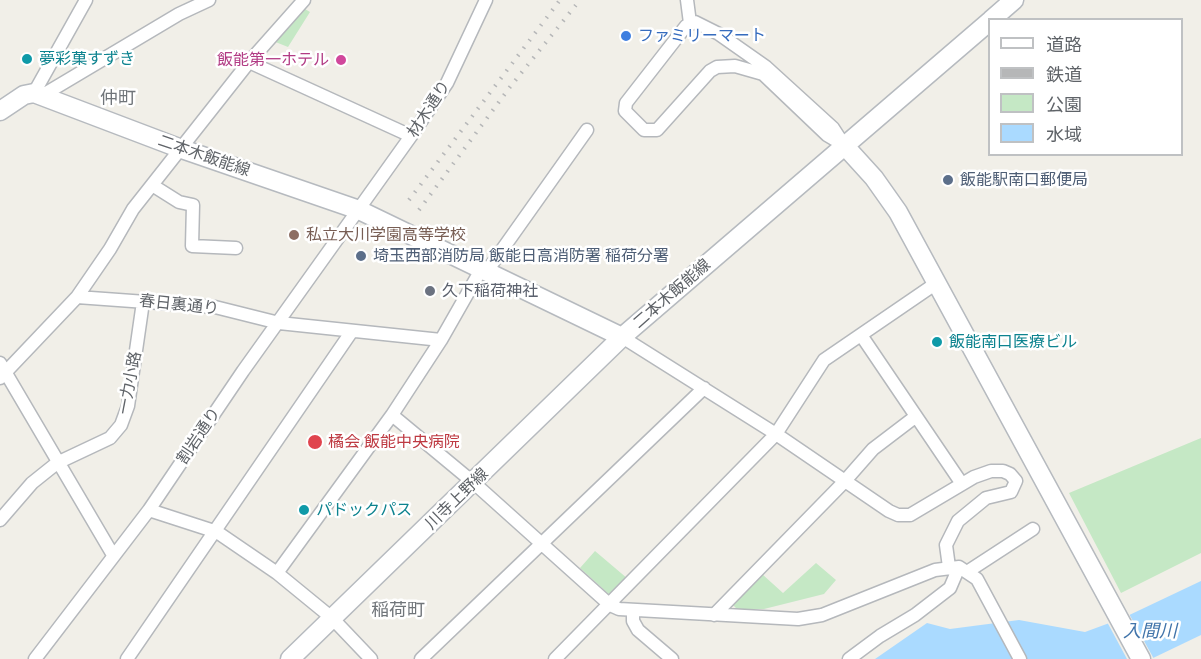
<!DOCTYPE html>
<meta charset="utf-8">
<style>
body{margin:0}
#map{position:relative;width:1201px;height:659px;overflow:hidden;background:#f1efe8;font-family:Figtree,"Noto Sans JP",sans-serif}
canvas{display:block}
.legend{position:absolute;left:988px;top:18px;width:195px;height:138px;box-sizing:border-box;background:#fff;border:2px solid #bfc1c3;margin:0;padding:8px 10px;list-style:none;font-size:18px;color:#5f6368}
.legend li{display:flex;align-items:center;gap:12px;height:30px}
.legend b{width:30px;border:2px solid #bfc1c3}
</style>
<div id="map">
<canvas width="1201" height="659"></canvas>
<ul class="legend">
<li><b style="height:8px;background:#fff"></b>道路</li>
<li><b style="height:8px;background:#b6b7b8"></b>鉄道</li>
<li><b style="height:16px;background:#c5e8c5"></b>公園</li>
<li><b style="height:16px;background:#aadaff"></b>水域</li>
</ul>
</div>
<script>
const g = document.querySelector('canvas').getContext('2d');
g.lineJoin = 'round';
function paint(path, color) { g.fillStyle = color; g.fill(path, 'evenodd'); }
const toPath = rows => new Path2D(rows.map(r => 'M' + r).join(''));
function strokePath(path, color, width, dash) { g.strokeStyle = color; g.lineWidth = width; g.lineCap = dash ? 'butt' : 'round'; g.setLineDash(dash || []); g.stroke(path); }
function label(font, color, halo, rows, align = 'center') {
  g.font = font + ' Figtree,"Noto Sans JP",sans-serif'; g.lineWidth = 5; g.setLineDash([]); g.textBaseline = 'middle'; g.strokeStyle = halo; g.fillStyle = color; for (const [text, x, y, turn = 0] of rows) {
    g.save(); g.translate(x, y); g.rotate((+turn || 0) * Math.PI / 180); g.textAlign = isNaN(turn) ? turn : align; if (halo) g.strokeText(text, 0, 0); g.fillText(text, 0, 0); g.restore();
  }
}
const green = toPath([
 [300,6,310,12,288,47,268,39],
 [1201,438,1201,553,1121,593,1069,493],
 [595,551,628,579,612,597,580,568],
 [816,563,836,580,824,594,764,609,737,609,730,602,762,574,783,593]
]);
const water = toPath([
 [1201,581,1201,635,1151,659,875,659,927,623,950,629,1019,620,1085,632,1123,618]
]);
const pier = toPath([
 [1128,612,1154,659,1127,659,1106,620]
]);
const street = toPath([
 [687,0,690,23],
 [695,22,719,34,766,67,833,128,844,145,827,135,763,74,735,66,717,67,710,71,657,130,644,130,625,111,626,103,686,26,695,22],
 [249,62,411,136],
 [34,93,86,0],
 [43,95,179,14,209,0],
 [152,185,179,202,193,205,192,246,236,248],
 [487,271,587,130],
 [77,297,215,307,279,323,441,340],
 [861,335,962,484],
 [622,337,776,434,889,511,898,515,910,515,974,477,991,471,1003,471,1010,474,1016,481,1011,492,986,498,958,521,946,545,949,567],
 [0,363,113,555],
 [0,378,77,297,110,249,133,209,249,62,304,0],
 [392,415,474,483,610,605,619,609,798,619,822,615,935,570,959,567,977,579,1020,659],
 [149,510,217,532,277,573,332,618,371,659],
 [0,520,32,483,57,463,110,438,121,425,128,406,143,302],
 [967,572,1033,529],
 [277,573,392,415,441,340,482,268],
 [633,612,633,621,638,630,672,659],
 [714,615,844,482,873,449,915,417],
 [35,659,149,510,243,371,411,136,447,83,486,0],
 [127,659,352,331],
 [421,659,704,388],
 [555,659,776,434,824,360,938,282],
 [849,659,880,636,915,615,950,588,959,567]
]);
const secondary = toPath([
 [991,20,1014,0],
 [0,111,24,95,34,93,179,148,359,210,622,337,990,21],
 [844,145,874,178,898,212,1141,659],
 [290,659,622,337]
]);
const rail = toPath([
 [409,200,560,0],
 [419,210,510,87,580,0]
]);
const markers = [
 [626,36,6,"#3f7fe0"],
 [27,59,6,"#0f9aa8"],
 [341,60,6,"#d1479c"],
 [948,180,6,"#5c6f8a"],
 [294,235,6,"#8d6e63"],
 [361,256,6,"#5c6f8a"],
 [430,291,6,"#6b7280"],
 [937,342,6,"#0f9aa8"],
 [315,442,8,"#e0444e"],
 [304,510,6,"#0f9aa8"]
];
const shopNames = [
 ["ファミリーマート",638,36]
];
const cultureNames = [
 ["夢彩菓すずき",39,59],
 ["飯能南口医療ビル",949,342],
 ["パドックパス",316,510]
];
const hotelNames = [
 ["飯能第一ホテル",329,60]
];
const streetNames = [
 ["材木通り",429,109,-57],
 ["二本木飯能線",204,156,19],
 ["二本木飯能線",672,294,-41],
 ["春日裏通り",179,305,6],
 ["一力小路",130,383,-79],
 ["割岩通り",199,436,-56],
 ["川寺上野線",457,499,-44]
];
const serviceNames = [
 ["飯能駅南口郵便局",960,180],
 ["埼玉西部消防局 飯能日高消防署 稲荷分署",373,256]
];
const educationNames = [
 ["私立大川学園高等学校",306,235]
];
const worshipNames = [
 ["久下稲荷神社",442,291]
];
const healthNames = [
 ["橘会 飯能中央病院",328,442]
];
const neighbourhoodNames = [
 ["仲町",118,99],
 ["稲荷町",398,611]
];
const waterNames = [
 ["入間川",1150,632]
];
paint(green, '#c5e8c5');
paint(water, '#aadaff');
paint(pier, '#f1efe8');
strokePath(street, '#b5b8bc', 15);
strokePath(secondary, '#b6babf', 21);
strokePath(street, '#fff', 12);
strokePath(secondary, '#fff', 18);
strokePath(rail, '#b6b7b8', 4, [1.5, 8]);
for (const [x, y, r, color] of markers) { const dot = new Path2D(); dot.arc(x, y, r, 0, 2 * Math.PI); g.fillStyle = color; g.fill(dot); strokePath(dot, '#fff', 2); }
label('16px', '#366cbe', '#fff', shopNames, 'left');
label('16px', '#0d838f', '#fff', cultureNames, 'left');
label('16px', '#b23c85', '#fff', hotelNames, 'right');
label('16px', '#5f6368', '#fff', streetNames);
label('16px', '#4e5e75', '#fff', serviceNames, 'left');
label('16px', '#785e54', '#fff', educationNames, 'left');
label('16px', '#5b616d', '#fff', worshipNames, 'left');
label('16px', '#be3a42', '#fff', healthNames, 'left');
label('18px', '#70757a', '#fff', neighbourhoodNames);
label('italic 18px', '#4174aa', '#fff', waterNames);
</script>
